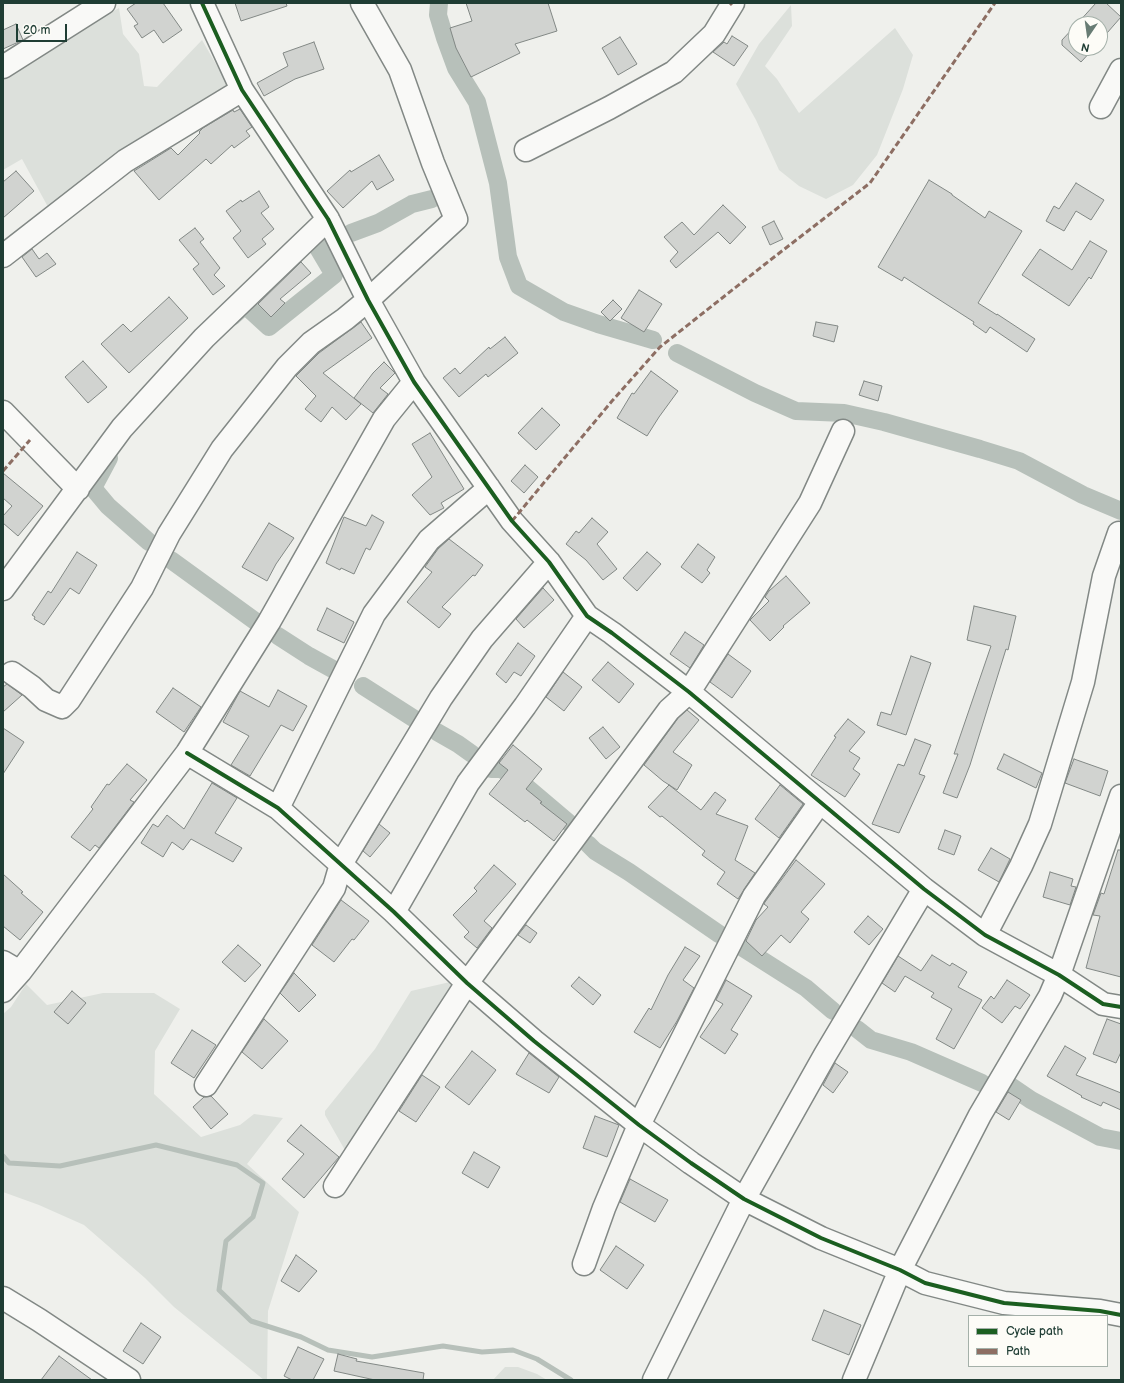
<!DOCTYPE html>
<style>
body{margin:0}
#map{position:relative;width:1124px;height:1383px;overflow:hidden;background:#eff0ec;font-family:"Balsamiq Sans",sans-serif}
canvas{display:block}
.frame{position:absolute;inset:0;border:4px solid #1f3d34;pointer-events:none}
.legend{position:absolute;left:968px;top:1315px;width:140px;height:52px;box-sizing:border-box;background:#fdfcf7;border:1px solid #a4b0a9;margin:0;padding:5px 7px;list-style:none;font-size:12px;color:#1f3d34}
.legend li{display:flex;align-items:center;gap:8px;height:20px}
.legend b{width:20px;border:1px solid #a4b0a9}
.north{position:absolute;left:1068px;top:16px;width:40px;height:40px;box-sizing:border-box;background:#fdfcf7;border:1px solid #a4b0a9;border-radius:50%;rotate:193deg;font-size:11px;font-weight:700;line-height:16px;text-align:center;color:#1f3d34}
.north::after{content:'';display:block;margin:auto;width:14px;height:18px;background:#687c74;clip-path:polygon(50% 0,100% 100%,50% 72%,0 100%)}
.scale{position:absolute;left:16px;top:24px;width:51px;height:18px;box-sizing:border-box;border:2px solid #1f3d34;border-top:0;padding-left:5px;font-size:12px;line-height:14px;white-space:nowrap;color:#1f3d34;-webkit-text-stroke:3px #fdfcf7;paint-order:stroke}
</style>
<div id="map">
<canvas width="1124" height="1383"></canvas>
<div class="frame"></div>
<ul class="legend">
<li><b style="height:5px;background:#1b5e20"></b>Cycle path</li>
<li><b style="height:5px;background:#8d6e63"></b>Path</li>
</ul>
<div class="north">N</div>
<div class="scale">20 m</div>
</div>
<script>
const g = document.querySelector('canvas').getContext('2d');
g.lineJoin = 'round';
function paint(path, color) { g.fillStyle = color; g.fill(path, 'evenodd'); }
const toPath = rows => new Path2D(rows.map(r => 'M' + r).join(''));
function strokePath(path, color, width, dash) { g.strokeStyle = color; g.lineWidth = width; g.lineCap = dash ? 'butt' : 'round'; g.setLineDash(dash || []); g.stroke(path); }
const green = toPath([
 [791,5,792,26,765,66,777,79,799,113,895,28,913,55,903,89,877,155,853,185,826,199,799,186,779,170,756,120,736,84,759,44],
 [119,8,123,34,139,54,144,86,157,87,202,40,227,83,227,87,48,207,22,159,3,170,3,73],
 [453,980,438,1018,346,1152,325,1115,325,1111,375,1049,411,991,450,982],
 [26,984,47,1005,103,993,154,993,180,1009,155,1051,154,1094,201,1137,240,1125,254,1114,283,1118,247,1164,299,1212,268,1311,267,1380,264,1380,174,1307,145,1278,84,1225,39,1205,3,1192,3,1014,11,1007],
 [505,1367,518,1367,537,1374,547,1380,493,1380]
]);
const stream = toPath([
 [3,1156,9,1163,60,1166,156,1145,237,1165,263,1183,253,1217,226,1241,219,1290,251,1321,301,1337,328,1350,372,1357,443,1346,482,1352,513,1350,537,1359,571,1380]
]);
const canal = toPath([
 [439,3,438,15,445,38,456,68,477,102,498,183,508,257,519,286,564,312,598,324,653,340],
 [351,233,378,223,412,204,432,199],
 [232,317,245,305,269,327,334,275,318,248,325,244],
 [677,353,755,393,796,411,844,413,884,422,980,449,1019,461,1083,495,1121,511],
 [109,458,93,488,108,506,149,542],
 [171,560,255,621],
 [278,636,309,656,338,672],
 [363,686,413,718],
 [437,732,458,744,472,754],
 [491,769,500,769,510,773,569,823],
 [588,844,595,851,629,872,719,934],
 [743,948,806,988,833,1011],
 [857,1029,871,1040,911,1052,982,1083],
 [1009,1085,1031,1100,1100,1137,1121,1141]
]);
const building = toPath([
 [136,3,163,3,182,30,163,43,154,30,142,38,134,26,138,24,127,9,136,3],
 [235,3,286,3,287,6,241,21,235,3],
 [466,3,548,3,557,31,515,44,520,53,471,77,456,48,450,28,472,21,466,3],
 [1096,3,1106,3,1121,17,1100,41,1100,24,1077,24,1096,3],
 [16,24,23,40,3,49,3,30,16,24],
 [1076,25,1076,48,1094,48,1081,62,1062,45,1062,40,1076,25],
 [732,36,748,46,734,66,713,52,724,42,727,44,732,36],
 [620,37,637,64,618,75,602,48,620,37],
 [314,42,324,69,295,79,264,96,257,83,288,66,283,53,314,42],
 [240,109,252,127,246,131,250,136,234,148,232,145,211,164,206,159,159,200,134,171,171,148,178,155,200,133,199,132,203,128,233,110,234,112,240,109],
 [379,155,394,180,377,190,372,181,343,208,327,191,350,170,351,172,379,155],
 [16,171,34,191,3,218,3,182,16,171],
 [929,180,952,194,952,195,985,218,989,211,1022,231,978,303,997,315,997,314,1035,339,1027,352,990,327,986,333,973,324,974,322,904,277,902,281,878,267,929,180],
 [1076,183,1104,200,1091,220,1076,211,1064,231,1046,221,1054,206,1059,209,1076,183],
 [259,191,269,207,261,213,274,229,262,239,266,244,248,258,233,238,241,231,226,211,241,200,242,202,259,191],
 [723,205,746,227,730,244,718,232,676,268,670,261,678,252,664,237,682,222,694,235,723,205],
 [774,221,783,239,770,245,762,227,774,221],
 [195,228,204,239,200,242,220,268,214,275,225,286,213,295,193,269,199,264,179,240,195,228],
 [1090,241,1107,251,1091,279,1089,277,1069,306,1022,275,1040,249,1072,270,1090,241],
 [32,249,39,259,47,253,56,264,36,277,22,257,32,249],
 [301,262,311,273,280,299,285,303,271,317,258,304,301,262],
 [639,290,662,304,644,332,621,318,639,290],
 [169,297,188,318,129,373,101,344,123,324,131,332,169,297],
 [613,300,622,309,610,321,601,312,613,300],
 [361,322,372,338,323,373,361,404,346,420,332,407,321,422,305,409,316,396,296,376,319,353,361,322],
 [816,322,838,326,834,342,813,336,816,322],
 [505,337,518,353,488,377,486,374,459,397,443,378,455,368,460,374,489,347,490,349,505,337],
 [83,361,107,387,88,403,65,377,83,361],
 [384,362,395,373,380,388,388,394,373,413,354,398,373,373,384,362],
 [651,371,678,391,659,417,647,436,617,418,632,393,634,394,651,371],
 [864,381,882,386,878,401,859,395,864,381],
 [542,408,560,425,536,450,518,433,542,408],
 [430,433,464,489,441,503,444,508,430,515,412,495,432,477,412,444,430,433],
 [525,465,538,477,524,493,511,481,525,465],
 [3,473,43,506,18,536,3,523,3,516,12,506,3,498,3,473],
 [372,515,384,522,370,550,366,548,354,574,341,568,340,570,326,563,344,517,366,526,372,515],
 [592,518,608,532,597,544,617,569,603,580,586,560,566,544,576,531,579,533,592,518],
 [269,523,294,538,276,564,267,581,242,567,269,523],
 [449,539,483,565,475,576,473,575,442,607,451,614,439,628,407,602,432,572,425,567,438,549,449,539],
 [698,544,715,557,707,570,710,573,702,583,681,567,698,544],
 [77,552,97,565,79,594,70,588,44,625,34,619,35,617,32,615,48,591,51,593,77,552],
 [647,552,661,564,637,591,623,578,647,552],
 [786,576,810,603,783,626,784,627,770,641,750,620,769,601,765,597,769,591,786,576],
 [543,588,554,600,524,628,516,619,543,588],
 [974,606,1016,616,1008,650,1006,649,970,765,957,798,943,793,958,754,954,754,991,646,967,640,974,606],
 [327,608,354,622,344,643,317,630,327,608],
 [685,632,704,645,690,668,670,654,685,632],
 [518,643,535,656,521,676,514,672,506,683,496,674,518,643],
 [728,654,751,671,732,698,710,682,728,654],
 [911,656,931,663,906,735,877,725,881,712,891,715,911,656],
 [608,662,634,684,619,703,592,680,608,662],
 [563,672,582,687,564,711,546,697,563,672],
 [7,684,22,695,3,712,3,687,7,684],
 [173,688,201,707,184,732,156,712,173,688],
 [278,690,307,706,293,731,281,725,250,776,231,765,249,736,223,722,240,691,269,707,278,690],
 [687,710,699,720,673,752,692,765,677,790,663,781,644,765,678,718,687,710],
 [848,719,865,732,849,751,860,758,853,769,860,774,845,797,811,775,836,737,834,736,848,719],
 [603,727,620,747,606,759,589,738,603,727],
 [3,728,24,742,3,774,3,728],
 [915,739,931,745,919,774,925,776,899,833,872,824,898,764,904,766,915,739],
 [513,745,542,769,526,789,542,802,540,803,567,824,554,841,527,820,525,822,489,794,508,770,499,763,513,745],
 [1004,754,1042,773,1036,788,997,769,1004,754],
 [1074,759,1108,771,1100,796,1065,783,1074,759],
 [127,764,147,780,130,800,134,802,99,848,95,845,90,851,71,837,93,809,91,807,107,784,109,785,127,764],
 [212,783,237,798,215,833,242,848,233,862,191,839,183,850,172,842,163,857,141,843,153,824,158,827,167,815,184,829,212,783],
 [669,785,701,810,715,792,726,800,716,814,748,826,735,860,755,873,738,899,717,884,725,872,702,855,705,851,662,816,660,817,648,807,669,785],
 [780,785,803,804,779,838,755,819,780,785],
 [379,824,390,833,370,857,363,851,379,824],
 [945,830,961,836,954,855,938,849,945,830],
 [991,848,1010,859,999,882,978,870,991,848],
 [1118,850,1121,850,1121,977,1086,968,1100,916,1093,915,1101,893,1104,894,1118,850],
 [796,860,825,884,801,912,809,919,790,943,781,935,762,956,746,941,756,920,768,907,764,904,765,902,796,860],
 [494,865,516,884,484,921,492,928,477,948,464,937,469,932,453,915,477,891,474,888,494,865],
 [1050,872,1073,879,1071,886,1076,887,1070,905,1043,897,1050,872],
 [3,874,23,892,21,893,43,912,20,940,3,926,3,874],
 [341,900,369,921,354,940,352,939,334,962,312,945,341,900],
 [868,916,883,929,869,945,854,932,868,916],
 [526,925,537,933,530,943,518,935,526,925],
 [238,945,261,965,245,982,222,962,238,945],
 [685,947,700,956,683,980,694,988,677,1021,660,1048,634,1032,649,1008,651,1010,668,975,685,947],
 [932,955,950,966,952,963,967,972,958,987,982,1000,954,1049,936,1039,952,1009,931,997,934,993,905,976,895,992,882,983,898,956,921,971,932,955],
 [294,973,316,995,299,1012,280,993,294,973],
 [579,977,601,995,593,1005,571,986,579,977],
 [726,980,752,996,731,1030,738,1034,725,1054,700,1037,723,1004,716,1000,726,980],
 [1007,980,1030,995,1020,1009,1015,1006,1002,1023,982,1008,991,996,994,999,1007,980],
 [72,991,86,1003,68,1024,54,1012,72,991],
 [264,1019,288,1041,262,1069,242,1052,264,1019],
 [1107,1019,1121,1024,1121,1052,1116,1063,1093,1054,1107,1019],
 [192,1030,216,1045,194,1078,171,1063,192,1030],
 [1065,1046,1086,1058,1076,1075,1121,1093,1121,1110,1103,1102,1101,1106,1081,1097,1082,1096,1047,1076,1065,1046],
 [472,1051,496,1070,469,1105,445,1087,472,1051],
 [529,1053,559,1077,549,1093,516,1074,529,1053],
 [835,1063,848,1072,833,1093,823,1085,835,1063],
 [422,1075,440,1087,416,1122,399,1111,422,1075],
 [1008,1092,1021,1100,1009,1120,996,1112,1008,1092],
 [211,1096,228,1114,211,1129,193,1107,204,1097,211,1096],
 [595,1116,619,1125,607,1157,583,1148,595,1116],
 [301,1125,339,1157,304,1198,282,1179,304,1154,287,1141,301,1125],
 [474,1152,500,1167,488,1188,462,1173,474,1152],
 [630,1179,668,1200,655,1222,620,1202,630,1179],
 [616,1246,644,1265,627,1289,600,1270,616,1246],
 [296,1255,317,1271,299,1292,281,1281,296,1255],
 [824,1310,861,1325,849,1355,812,1340,824,1310],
 [141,1323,161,1337,143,1364,123,1351,141,1323],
 [298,1347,324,1359,313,1380,292,1380,284,1376,298,1347],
 [338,1354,357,1359,356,1361,424,1373,423,1380,375,1380,334,1371,338,1354],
 [59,1356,92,1380,41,1380,59,1356]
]);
const minor = toPath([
 [202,3,242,90,328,219,368,300,414,382,512,521,549,562,587,616,612,633,689,692,924,889,985,935,1059,975,1103,1004,1121,1007],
 [3,67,104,3],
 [1101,107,1121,70],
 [526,150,609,108,674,72,714,34,733,3],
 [3,256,125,161,242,90],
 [3,412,78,489],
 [3,589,122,428,204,338,328,219],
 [12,673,32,687,46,700,62,707,69,700,142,588,169,534,222,449,287,367,311,343,345,319,368,300,456,219,433,163,400,70,362,3],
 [187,753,278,808,394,912,467,983,534,1041,639,1125,691,1163,744,1199,821,1238,900,1270,925,1283,1004,1303,1100,1311,1121,1315],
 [278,808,374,614,429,540,489,488],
 [394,912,468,783,525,706,587,616],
 [985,935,1021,866,1040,824,1083,682,1104,576,1119,533],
 [3,962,20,972],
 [3,991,20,972,187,753,269,622,384,419,414,382],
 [206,1085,334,888,341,864,441,698,482,639,549,562],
 [335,1186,467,983,669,710,689,692,810,503,843,431],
 [584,1264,604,1208,639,1125,754,896,820,802],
 [3,1298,39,1320,129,1380],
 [654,1380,744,1199,825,1055,924,889],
 [854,1380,900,1270,980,1115,1050,996,1059,975,1121,796]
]);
const quiet = toPath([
 [730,3,732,5],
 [3,471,30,440],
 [512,521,612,401,660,347,769,261,870,183,995,3]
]);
const cycleway = toPath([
 [202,3,242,90,328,219,368,300,414,382,512,521,549,562,587,616,612,633,689,692,924,889,985,935,1059,975,1103,1004,1121,1007],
 [187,753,278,808,394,912,467,983,534,1041,639,1125,691,1163,744,1199,821,1238,900,1270,925,1283,1004,1303,1100,1311,1121,1315]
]);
paint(green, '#dce0db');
strokePath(stream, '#b7c0ba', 5);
strokePath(canal, '#b7c0ba', 18);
paint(building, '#d1d3d0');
strokePath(building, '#828885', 1);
strokePath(minor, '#828885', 25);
strokePath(minor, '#f9f9f7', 22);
strokePath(quiet, '#8d6e63', 3, [6, 3]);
strokePath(cycleway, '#1b5e20', 4);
</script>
